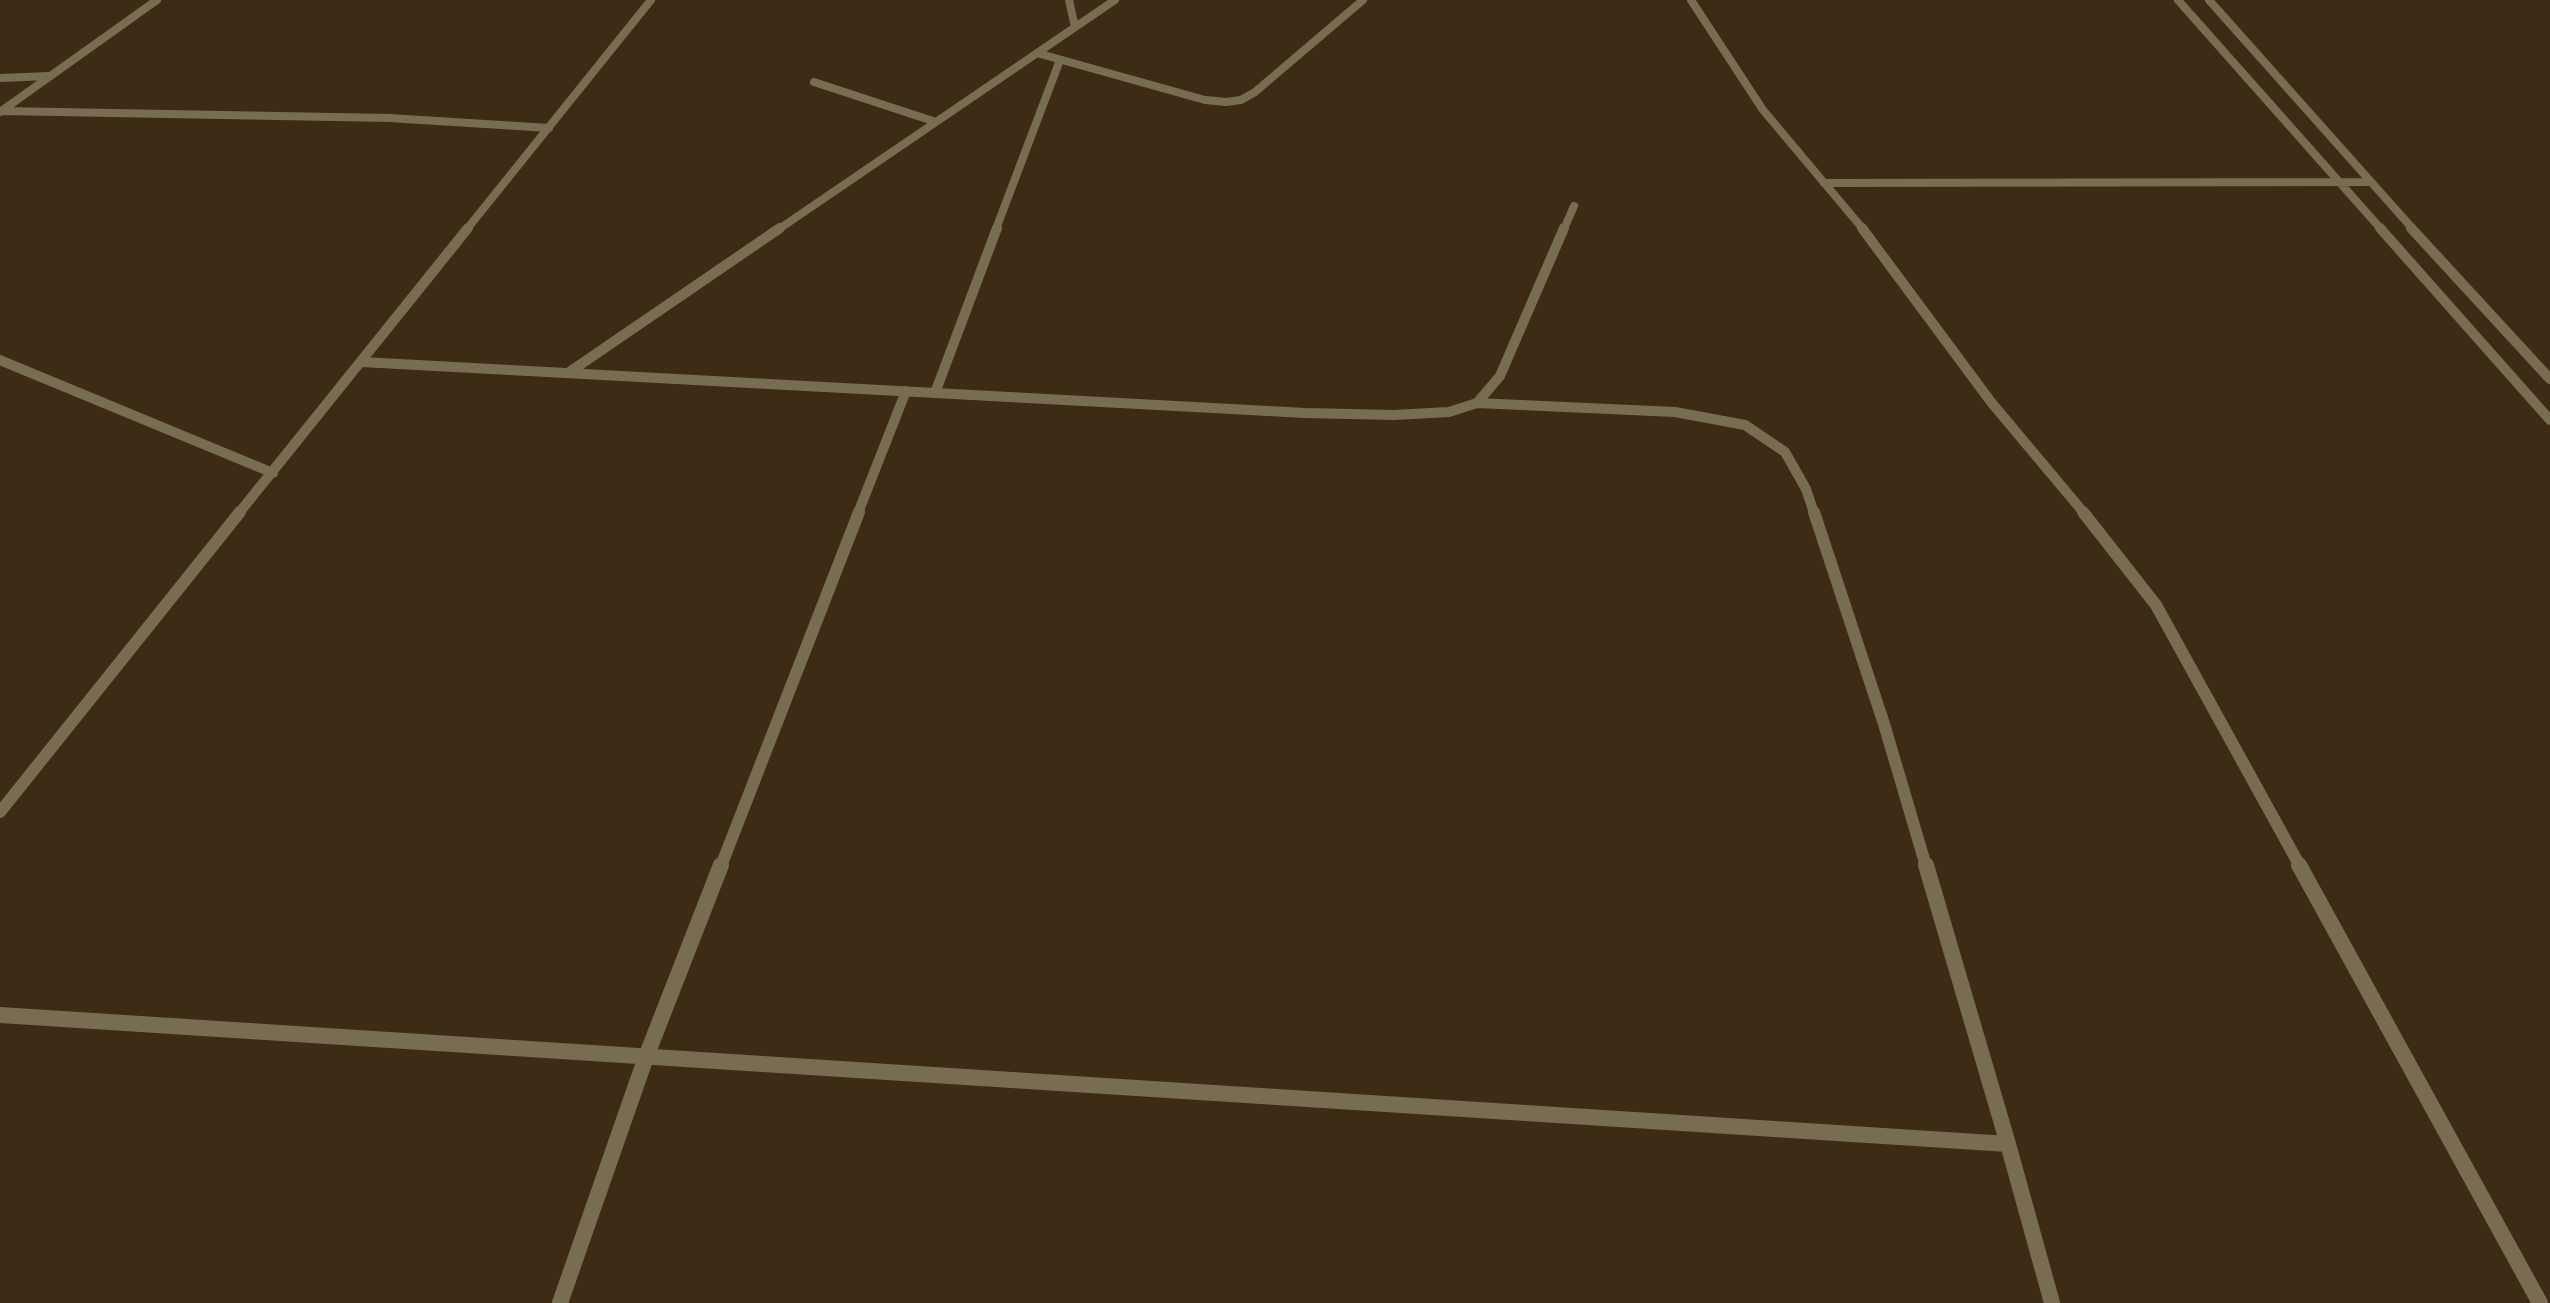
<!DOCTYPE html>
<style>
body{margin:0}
canvas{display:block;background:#3d2b16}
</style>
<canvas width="2550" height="1303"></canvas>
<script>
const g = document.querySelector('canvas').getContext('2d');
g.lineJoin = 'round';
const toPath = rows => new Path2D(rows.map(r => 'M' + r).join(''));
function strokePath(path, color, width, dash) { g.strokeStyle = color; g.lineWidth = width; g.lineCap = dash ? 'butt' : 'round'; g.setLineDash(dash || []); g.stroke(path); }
const minorFar3 = toPath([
 [1069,0,1075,27],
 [1691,0,1763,110,1863,229],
 [2178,0,2381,229],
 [2209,0,2413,229],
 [1037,53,1205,100,1226,102,1241,100,1255,92,1363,0],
 [0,78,49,76],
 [814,82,936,122],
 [2,111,389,118,549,128],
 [0,112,157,0],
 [1824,183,2369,182],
 [467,229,651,0],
 [779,229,1115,0],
 [996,229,1060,60],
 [1564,229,1574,206]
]);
const minorFar2 = toPath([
 [1862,228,1991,402,2084,513],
 [2380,228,2550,420],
 [2411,228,2550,379],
 [0,360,273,473],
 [362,362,1305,413,1394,415,1449,412,1477,403,1500,376,1564,228],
 [568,373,780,228],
 [935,393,997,228],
 [1477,403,1675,412,1745,425,1785,452,1806,489,1814,513],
 [239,513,468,228],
 [858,513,906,391]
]);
const minorFar1 = toPath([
 [1814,512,1884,724,1926,866],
 [2083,512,2156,605,2300,866],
 [0,812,240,512],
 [721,866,859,512]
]);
const minor = toPath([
 [1926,865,2008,1144,2052,1303],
 [2299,865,2540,1303],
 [0,1015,2008,1144],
 [560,1303,646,1057,721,865]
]);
strokePath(minorFar3, '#786d50', 8);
strokePath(minorFar2, '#786d50', 10);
strokePath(minorFar1, '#786d50', 12);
strokePath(minor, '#786d50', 16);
</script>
